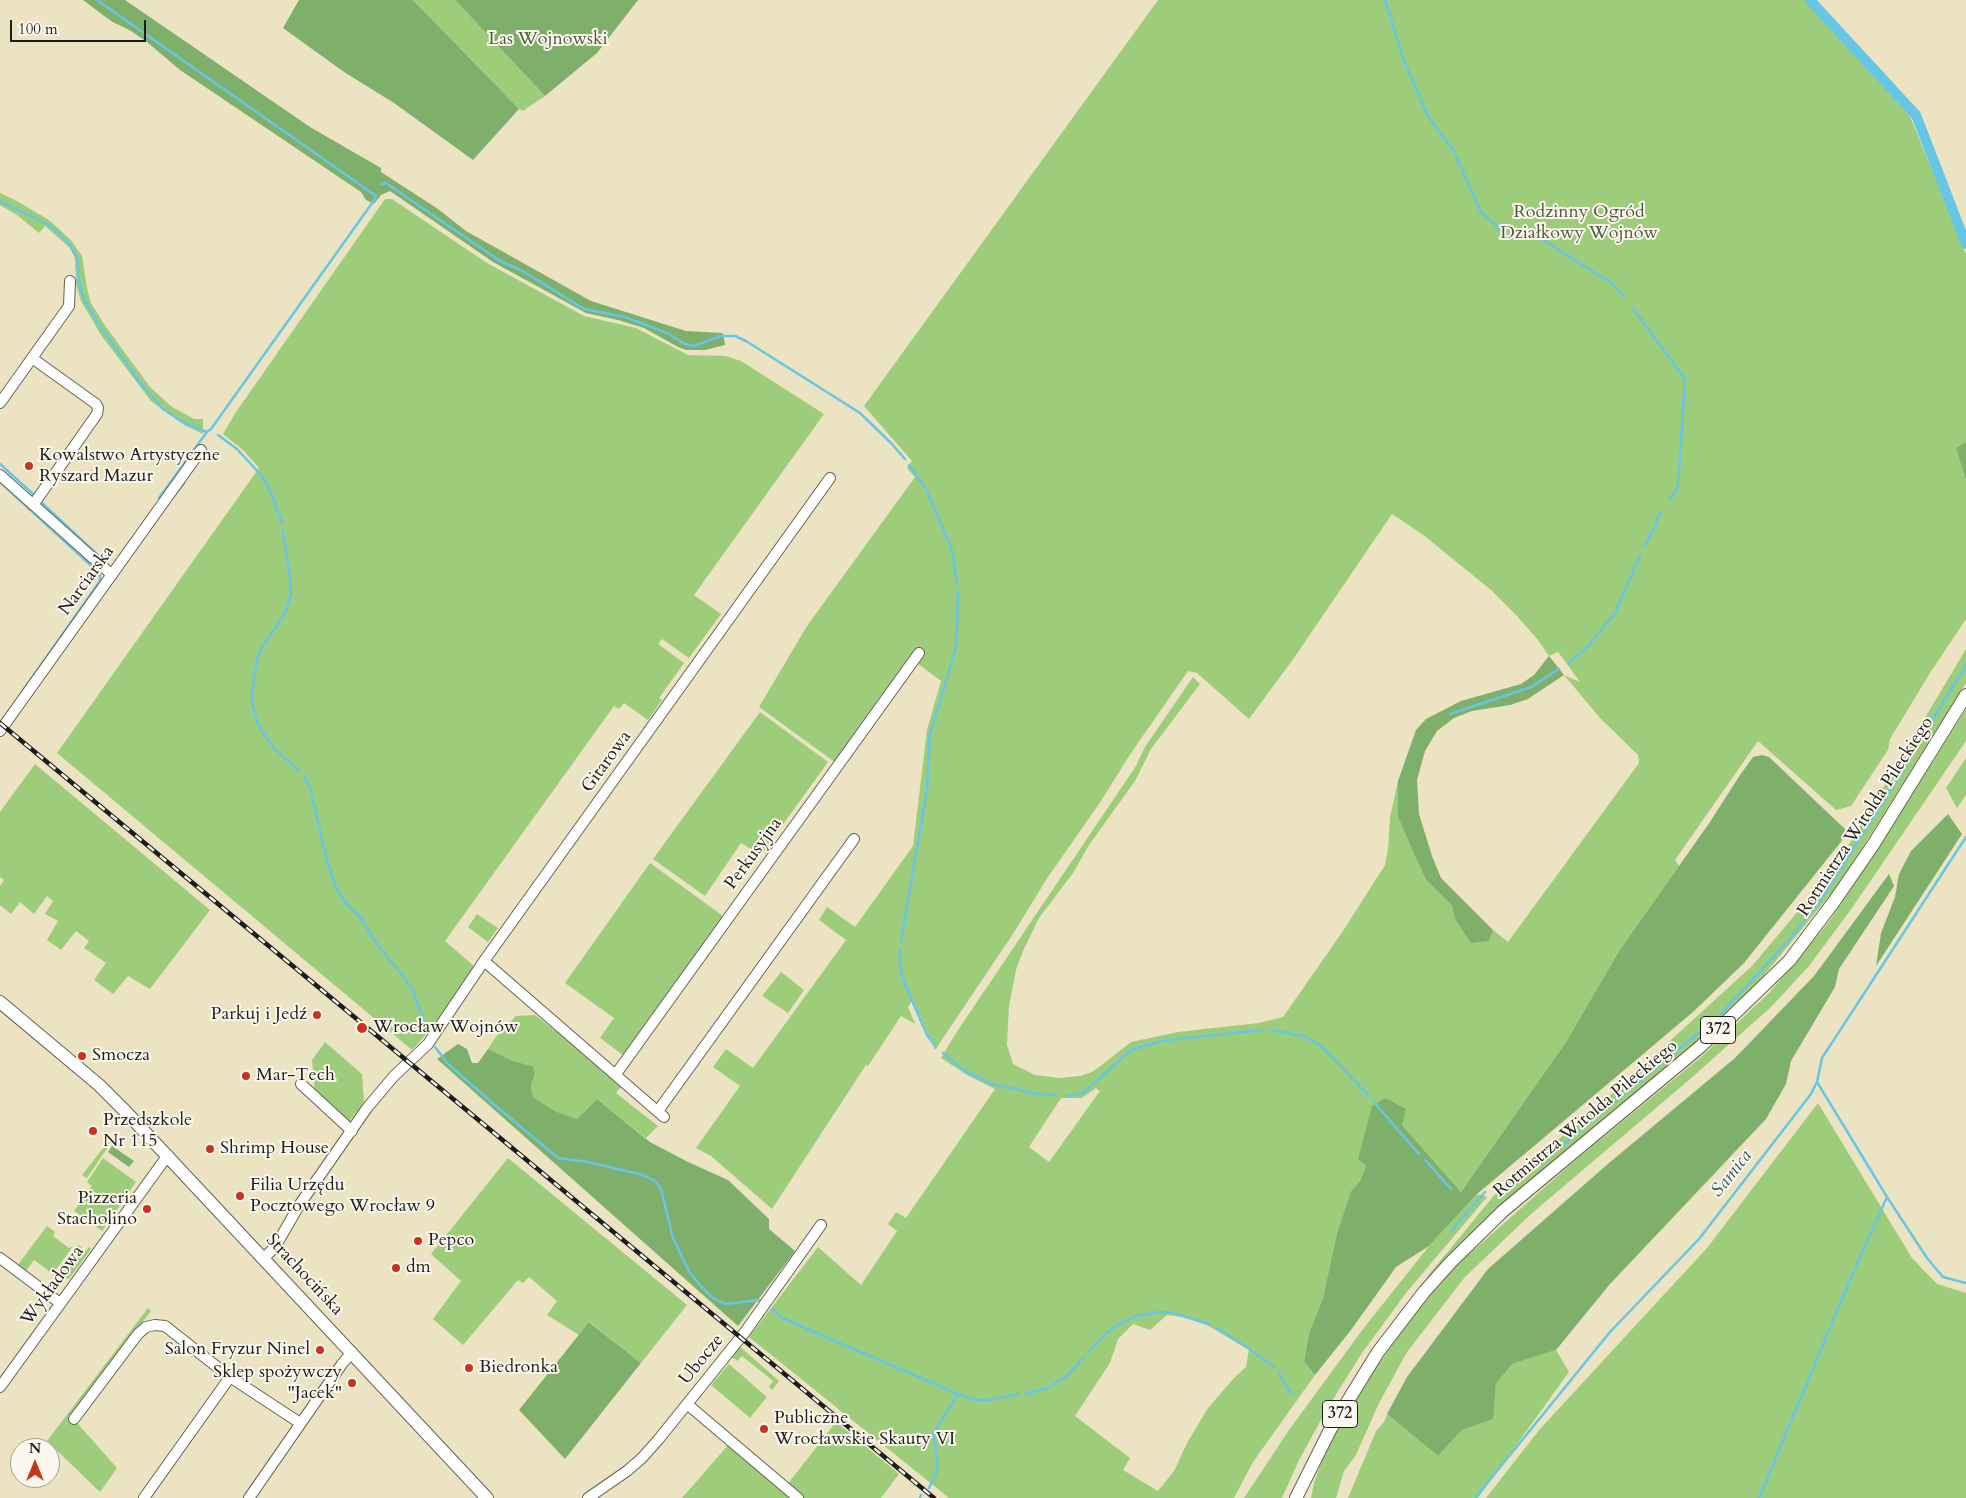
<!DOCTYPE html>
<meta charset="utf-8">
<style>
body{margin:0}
#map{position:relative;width:1966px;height:1498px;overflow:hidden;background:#ece3c2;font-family:Cardo,serif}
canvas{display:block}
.north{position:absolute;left:10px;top:1438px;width:50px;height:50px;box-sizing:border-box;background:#fbf7ec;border:1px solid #a29f99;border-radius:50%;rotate:0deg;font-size:14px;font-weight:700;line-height:20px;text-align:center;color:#1c1c1c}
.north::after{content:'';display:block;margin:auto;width:18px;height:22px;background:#c8321e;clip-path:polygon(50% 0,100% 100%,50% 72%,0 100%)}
.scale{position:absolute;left:10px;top:20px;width:136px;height:22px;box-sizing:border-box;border:2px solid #1c1c1c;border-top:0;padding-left:6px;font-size:15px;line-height:18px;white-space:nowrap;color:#1c1c1c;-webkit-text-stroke:4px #fbf7ec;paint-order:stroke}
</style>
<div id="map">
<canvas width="1966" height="1498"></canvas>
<div class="north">N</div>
<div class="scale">100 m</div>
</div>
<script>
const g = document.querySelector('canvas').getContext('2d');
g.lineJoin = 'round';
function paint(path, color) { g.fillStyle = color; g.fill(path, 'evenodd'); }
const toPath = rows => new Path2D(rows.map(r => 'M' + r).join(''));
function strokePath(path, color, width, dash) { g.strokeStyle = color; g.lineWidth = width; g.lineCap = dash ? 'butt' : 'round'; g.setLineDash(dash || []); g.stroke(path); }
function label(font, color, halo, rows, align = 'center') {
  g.font = font + ' Cardo,serif'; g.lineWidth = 4; g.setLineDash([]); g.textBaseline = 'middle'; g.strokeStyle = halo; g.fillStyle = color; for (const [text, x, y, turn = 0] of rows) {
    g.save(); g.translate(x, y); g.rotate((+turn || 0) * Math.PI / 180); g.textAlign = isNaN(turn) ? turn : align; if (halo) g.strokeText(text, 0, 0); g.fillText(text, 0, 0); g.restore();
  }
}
const green = toPath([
 [413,0,455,0,545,96,523,111,519,109],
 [1158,0,1806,0,1910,116,1966,254,1966,442,1956,448,1966,481,1966,619,1930,673,1890,739,1888,750,1851,806,1836,810,1758,741,1675,860,1679,866,1619,951,1566,1042,1461,1192,1402,1125,1364,1141,1359,1159,1366,1166,1360,1181,1351,1191,1337,1233,1323,1298,1309,1333,1304,1362,1315,1375,1253,1462,1234,1498,949,1498,749,1337,818,1247,861,1285,897,1231,888,1224,896,1212,906,1218,995,1089,967,1075,941,1058,956,1033,1136,766,1145,747,1193,677,1200,684,1151,749,1135,781,1089,845,1073,873,1039,918,1023,951,1016,970,1009,1006,1007,1045,1013,1064,1035,1075,1059,1078,1080,1076,1092,1072,1103,1064,1131,1042,1178,1032,1259,1023,1283,1017,1343,931,1385,865,1388,849,1390,817,1398,781,1398,817,1426,880,1452,906,1455,919,1489,941,1493,930,1508,942,1639,763,1638,755,1600,718,1564,675,1580,682,1558,652,1549,656,1538,640,1517,616,1491,590,1422,534,1392,514,1294,658,1249,719,1197,673,1188,671,1131,753,1101,801,1046,880,1013,934,935,1050,913,1000,908,1007,915,1024,901,1016,868,1066,866,1065,772,1209,711,1156,696,1148,740,1086,713,1067,726,1049,753,1068,846,940,819,920,827,907,855,927,913,846,927,730,941,681,917,663,836,763,759,707,807,626,915,477,907,468,912,461,864,406],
 [1096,1088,1100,1091,1049,1162,1029,1147,1061,1098,1082,1098],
 [1167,1315,1188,1318,1207,1325,1249,1350,1246,1367,1234,1378,1208,1408,1187,1443,1174,1471,1158,1491,1123,1470,1130,1458,1075,1416,1110,1363,1118,1339,1133,1324,1150,1330],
 [0,193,15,200,49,220,71,240,82,256,87,288,91,303,104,324,150,387,172,407,194,419,203,419,203,434,184,425,151,401,101,335,81,301,76,284,75,258,69,247,45,226,39,233,17,215,0,205],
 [385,199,392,199,487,263,584,316,636,328,688,355,726,356,741,361,824,414,694,595,721,614,689,658,662,639,658,644,684,663,659,698,662,700,648,720,624,703,619,709,614,706,445,941,475,967,432,1028,412,1050,57,753,259,468,243,450,223,434,236,412],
 [1966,649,1966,683,1834,893,1830,895,1760,980,1697,1043,1429,1279,1427,1277,1501,1187,1602,1103,1752,966,1805,903,1852,840],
 [1966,709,1966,741,1852,908,1809,966,1772,1006,1689,1080,1531,1214,1465,1277,1407,1352,1379,1403,1356,1455,1344,1471,1336,1498,1311,1498,1314,1483,1328,1444,1357,1395,1412,1316,1459,1263,1578,1158,1700,1058,1769,993,1828,923,1876,852],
 [760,712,828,762,761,855,741,843,705,896,653,859],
 [1966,758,1966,795,1957,808,1946,788],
 [35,764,210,910,150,989,128,976,113,994,94,980,106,963,84,948,89,941,76,931,61,950,47,940,58,921,45,914,53,901,47,896,34,914,20,902,11,914,0,905,0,886,4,880,0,877,0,812],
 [650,863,723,916,623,1055,600,1038,614,1018,565,983],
 [477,914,498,928,488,942,468,927],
 [781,972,804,990,788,1013,762,996],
 [535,1015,567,1040,621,1087,616,1093,658,1126,646,1138,597,1099,577,1119,555,1111,533,1097,531,1086,535,1073,533,1066,513,1061,488,1049,495,1038,516,1016],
 [325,1042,362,1074,364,1102,348,1123,315,1093,312,1060],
 [1818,1103,1912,1258,1937,1284,1966,1293,1966,1498,1486,1498,1540,1429,1707,1248],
 [108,1142,110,1144,87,1178,82,1175],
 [103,1158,136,1182,102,1231,74,1211,92,1186,87,1182],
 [508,1158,687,1305,641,1363,590,1322,579,1335,547,1315,557,1301,529,1277,523,1283,518,1280,463,1345,433,1319,461,1281,431,1254],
 [1477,1194,1487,1197,1406,1293,1362,1353,1327,1409,1299,1460,1282,1498,1244,1498,1289,1430,1363,1329,1429,1246],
 [47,1226,55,1232,53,1236,69,1248,73,1246,53,1274,34,1260,25,1272,17,1266],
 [78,1245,86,1251,89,1247,91,1249,69,1279,67,1278,65,1280,57,1274],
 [148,1308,151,1311,71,1416,117,1468,100,1492,47,1441],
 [739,1346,779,1381,772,1390,769,1387,773,1381,742,1356,737,1361,734,1358,733,1359,731,1355],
 [1556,1350,1569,1372,1478,1498,1348,1498,1376,1431,1384,1422,1387,1414,1438,1456,1462,1430,1492,1419,1496,1384,1512,1364],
 [729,1364,767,1397,750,1418,711,1385],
 [836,1422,899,1474,881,1498,803,1498,787,1485],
 [729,1444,792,1498,682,1498]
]);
const forest = toPath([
 [83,0,125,0,310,127,381,168,381,172,438,209,466,231,591,301,686,331,723,333,725,345,705,350,686,350,678,347,644,328,618,320,586,313,493,262,390,191,381,195,374,204,366,200,361,192,180,70,147,42,131,31,111,21],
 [299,0,413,0,519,109,473,160,394,103,344,72,283,28],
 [455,0,638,0,597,53,545,96],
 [1966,442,1966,481,1956,448],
 [1549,656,1564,675,1528,699,1510,705,1472,711,1454,718,1437,731,1425,751,1417,780,1419,814,1432,856,1441,878,1493,930,1489,941,1471,943,1455,919,1452,906,1426,880,1411,847,1398,817,1398,781,1416,730,1426,719,1461,701,1521,684,1534,675],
 [1762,755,1769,757,1846,830,1844,838,1744,963,1693,1012,1477,1194,1429,1246,1396,1267,1351,1330,1315,1375,1304,1362,1309,1333,1323,1298,1337,1233,1351,1191,1360,1181,1366,1166,1358,1159,1372,1106,1385,1098,1406,1109,1402,1125,1461,1192,1566,1042,1619,951,1710,822,1740,775,1753,757],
 [1948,814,1962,834,1876,966,1881,933,1895,897,1899,874,1911,851],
 [1889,874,1894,886,1839,969,1835,987,1791,1061,1786,1084,1766,1119,1610,1284,1556,1350,1512,1364,1496,1384,1493,1419,1462,1430,1438,1456,1387,1414,1407,1377,1488,1269,1609,1163,1735,1058,1814,976],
 [458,1044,467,1049,472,1063,478,1063,488,1049,513,1061,533,1066,535,1073,531,1086,533,1097,555,1111,577,1119,597,1099,650,1142,688,1162,728,1180,769,1219,769,1229,795,1251,738,1326,437,1059],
 [112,1146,134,1161,129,1167,108,1152],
 [589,1322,641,1363,565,1459,519,1410]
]);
const stream = toPath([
 [97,0,376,196,375,199,211,429,207,432,190,455],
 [1385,0,1403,58,1427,115,1453,150,1481,212,1508,236,1535,235,1613,284,1624,297],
 [382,184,386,183,500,261,521,270,584,309,625,317,667,333,685,344,694,346,721,336,735,336,746,341,860,413,892,444,905,459],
 [0,201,47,224,60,234,72,248,77,258,80,287,85,301,98,323,138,380,163,409,181,421,207,432],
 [1632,307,1685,379,1678,487,1670,499],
 [218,435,237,449,261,475,270,490,282,523],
 [0,464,33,494],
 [909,465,926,489,946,536,952,550,957,583],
 [0,482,98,572,100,576,100,581,24,689],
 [175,495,184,483],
 [159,498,186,461],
 [41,502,100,557],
 [283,531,290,578,291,595,283,617,262,647,257,659,252,691,252,703,257,722,264,734,274,748,299,771],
 [1645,546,1661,512],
 [1569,663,1589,645,1615,613,1641,554],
 [1450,714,1531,687,1559,669],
 [1918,744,1966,665],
 [304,777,310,787,326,857,336,887,348,906,361,918,372,937,412,988,428,1033],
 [901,941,927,791,930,734,956,648,958,591],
 [900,948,900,962,902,977,927,1035,936,1047],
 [1273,1030,1303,1036,1321,1046,1369,1096],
 [435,1047,448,1064,497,1107,558,1158,588,1162,643,1175,655,1181,661,1189,673,1238,690,1273,701,1286,713,1298,725,1304,759,1300],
 [943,1053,965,1071,992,1084,1038,1094,1057,1095],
 [1817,1082,1887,1197,1927,1258,1943,1277,1966,1283],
 [1067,1096,1083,1093,1130,1051,1143,1046,1166,1040,1264,1030],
 [1373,1101,1419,1154],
 [1425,1160,1451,1189],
 [1499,1197,1719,1016,1790,939,1822,898,1905,767],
 [1451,1231,1485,1192],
 [772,1309,781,1317,807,1329,958,1394,976,1400,988,1400,1019,1394],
 [1217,1328,1248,1348,1274,1367],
 [1089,1352,1104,1335,1122,1322,1140,1315,1160,1312,1174,1313,1211,1325],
 [1279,1373,1291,1394],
 [1026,1394,1047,1388,1066,1377,1084,1357],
 [929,1488,937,1472,937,1456,933,1434,958,1394],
 [920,1498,921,1495],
 [1475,1498,1610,1332,1699,1239,1811,1094,1817,1082,1822,1058,1966,837],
 [1759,1498,1853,1273,1887,1197]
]);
const canal = toPath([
 [1810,0,1916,115,1966,244]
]);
const minor = toPath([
 [32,358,96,404,98,408,97,414,33,505],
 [0,403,69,306,70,281],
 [0,475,112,575],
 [0,731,201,450],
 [484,961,664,1117],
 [616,1074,919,653],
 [301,1084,352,1131],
 [658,1111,854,839],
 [0,1258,60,1303],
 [264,1258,275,1247,300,1204,367,1108,394,1076,428,1044,484,961,830,478],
 [0,1387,168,1155],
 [687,1404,798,1498],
 [74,1419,138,1334,146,1327,155,1325,165,1326,230,1377,300,1423],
 [144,1498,230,1377],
 [249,1498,342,1364,352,1352],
 [588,1498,627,1471,642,1458,658,1440,745,1332,821,1225]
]);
const major = toPath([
 [0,1002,99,1085,126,1112,487,1498],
 [1296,1498,1330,1430,1378,1352,1424,1292,1450,1263,1503,1211,1700,1047,1789,961,1833,903,1873,845,1966,695]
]);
const rail = toPath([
 [0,723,934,1498]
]);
const markers = [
 [29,466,5,"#c8321e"],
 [317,1015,5,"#c8321e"],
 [362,1028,6,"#c8321e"],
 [82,1056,5,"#c8321e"],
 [246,1076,5,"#c8321e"],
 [93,1131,5,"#c8321e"],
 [210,1149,5,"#c8321e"],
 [240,1196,5,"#c8321e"],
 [147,1209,5,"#c8321e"],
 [418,1241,5,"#c8321e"],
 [396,1268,5,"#c8321e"],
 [320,1350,5,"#c8321e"],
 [469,1368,5,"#c8321e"],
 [352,1383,5,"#c8321e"],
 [764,1429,5,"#c8321e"]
];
const shields = [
 [1718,1030,35],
 [1340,1414,35]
];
const shieldNames = [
 ["372",1718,1030],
 ["372",1340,1414]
];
const parkNames = [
 ["Las Wojnowski",548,40],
 ["Rodzinny Ogród",1579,213],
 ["Działkowy Wojnów",1579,234]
];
const poiNames = [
 ["Kowalstwo Artystyczne",39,456],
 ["Ryszard Mazur",39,477],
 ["Parkuj i Jedź",307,1015,"right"],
 ["Wrocław Wojnów",373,1028],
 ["Smocza",92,1056],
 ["Mar-Tech",256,1076],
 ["Przedszkole",103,1121],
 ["Nr 115",103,1142],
 ["Shrimp House",220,1149],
 ["Filia Urzędu",250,1186],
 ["Pocztowego Wrocław 9",250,1207],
 ["Pizzeria",137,1199,"right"],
 ["Stacholino",137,1220,"right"],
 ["Pepco",428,1241],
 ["dm",406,1268],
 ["Salon Fryzur Ninel",310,1350,"right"],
 ["Biedronka",479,1368],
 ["Sklep spożywczy",342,1373,"right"],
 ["\"Jacek\"",342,1394,"right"],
 ["Publiczne",774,1419],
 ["Wrocławskie Skauty VI",774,1440]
];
const streetNames = [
 ["Narciarska",87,581,-54],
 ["Gitarowa",607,762,-54],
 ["Rotmistrza Witolda Pileckiego",1866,817,-57],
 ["Perkusyjna",754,854,-54],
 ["Rotmistrza Witolda Pileckiego",1586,1119,-40],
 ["Strachocińska",304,1275,47],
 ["Wykładowa",53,1286,-54],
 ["Ubocze",702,1360,-51]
];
const waterNames = [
 ["Samica",1732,1174,-52]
];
paint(green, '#9dcd7b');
paint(forest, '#7eb06b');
strokePath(stream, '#67c6e5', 2.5);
strokePath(canal, '#67c6e5', 10);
strokePath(minor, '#656256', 12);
strokePath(major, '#656256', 14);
strokePath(minor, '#fff', 10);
strokePath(major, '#fff', 12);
strokePath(rail, '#1c1c1c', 4.5);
strokePath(rail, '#fbf7ec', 2.5, [8]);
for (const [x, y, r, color] of markers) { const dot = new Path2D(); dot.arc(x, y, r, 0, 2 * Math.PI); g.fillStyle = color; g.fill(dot); strokePath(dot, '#fbf7ec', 2); }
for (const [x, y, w] of shields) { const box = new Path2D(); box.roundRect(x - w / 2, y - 13.5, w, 27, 4); g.fillStyle = '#fbf7ec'; g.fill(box); strokePath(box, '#1c1c1c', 1); }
label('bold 16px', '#1c1c1c', null, shieldNames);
label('18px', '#495a3d', '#fbf7ec', parkNames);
label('18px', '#1c1c1c', '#fbf7ec', poiNames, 'left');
label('18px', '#1c1c1c', '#fbf7ec', streetNames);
label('italic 19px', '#365862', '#fbf7ec', waterNames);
</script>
